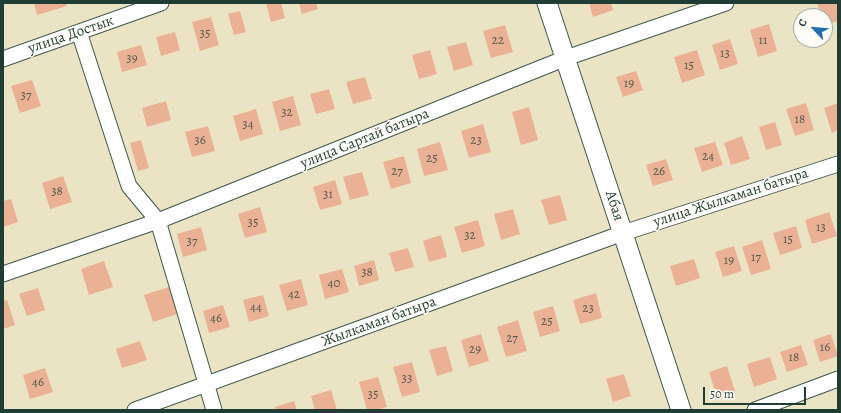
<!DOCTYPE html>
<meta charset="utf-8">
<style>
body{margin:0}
#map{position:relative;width:841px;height:413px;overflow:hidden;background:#ebe4c4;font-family:Alegreya,serif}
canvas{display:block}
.frame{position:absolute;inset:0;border:4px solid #1f3d34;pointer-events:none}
.north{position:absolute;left:793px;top:8px;width:40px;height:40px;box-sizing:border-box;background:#fdfcf7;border:1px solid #a4b0a9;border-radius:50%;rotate:296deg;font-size:11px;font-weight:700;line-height:16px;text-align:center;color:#1f3d34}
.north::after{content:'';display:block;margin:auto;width:14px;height:18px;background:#1f6fb2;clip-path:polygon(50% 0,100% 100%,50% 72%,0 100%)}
.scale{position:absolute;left:703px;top:387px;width:103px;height:18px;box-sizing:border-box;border:2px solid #1f3d34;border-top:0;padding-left:5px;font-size:12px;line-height:14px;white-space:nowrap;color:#1f3d34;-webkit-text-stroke:3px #fdfcf7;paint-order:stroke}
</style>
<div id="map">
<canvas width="841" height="413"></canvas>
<div class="frame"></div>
<div class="north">С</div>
<div class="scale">50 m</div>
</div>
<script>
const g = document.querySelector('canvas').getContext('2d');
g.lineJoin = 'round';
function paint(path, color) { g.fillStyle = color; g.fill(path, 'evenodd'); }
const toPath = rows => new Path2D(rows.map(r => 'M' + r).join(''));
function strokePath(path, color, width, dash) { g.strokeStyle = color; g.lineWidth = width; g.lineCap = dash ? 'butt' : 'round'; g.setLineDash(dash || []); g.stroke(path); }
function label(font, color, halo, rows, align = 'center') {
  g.font = font + ' Alegreya,serif'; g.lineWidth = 3; g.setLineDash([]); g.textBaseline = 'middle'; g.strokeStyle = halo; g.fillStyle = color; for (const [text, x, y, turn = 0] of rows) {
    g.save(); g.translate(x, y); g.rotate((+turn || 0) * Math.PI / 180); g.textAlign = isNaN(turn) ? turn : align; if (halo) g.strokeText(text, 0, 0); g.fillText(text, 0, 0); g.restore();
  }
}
const building = toPath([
 [34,3,66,3,67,6,37,15],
 [266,3,281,3,285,18,271,22],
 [299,3,316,3,318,9,302,14],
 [589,3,611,3,613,10,593,17],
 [817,3,838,3,838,21,825,25,825,16,821,16],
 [240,11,246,32,234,35,228,14],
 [211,17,219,45,200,51,192,22],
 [769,24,777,51,758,57,750,30],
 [505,25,513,52,491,58,483,31],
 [175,32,180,50,161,56,156,37],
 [730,39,738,64,720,70,712,45],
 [466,42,473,65,454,71,447,47],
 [141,45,147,65,122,72,117,52],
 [430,50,437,74,419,79,412,55],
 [697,50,705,75,682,83,674,57],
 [636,71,643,90,623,97,616,77],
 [365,77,372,99,353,104,346,82],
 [32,80,41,106,20,113,11,86],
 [329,89,335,109,316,114,310,94],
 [293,96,301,125,280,131,272,102],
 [166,101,171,120,147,127,142,108],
 [806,103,814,130,795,136,786,109],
 [838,103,838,130,832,133,824,108],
 [529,107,538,140,521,145,512,112],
 [256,109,263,134,240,141,233,116],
 [775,122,782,145,766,150,759,127],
 [483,124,491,152,469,158,461,131],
 [208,126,215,151,192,157,185,132],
 [742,136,750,159,731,165,724,143],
 [141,140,149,168,138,171,130,143],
 [440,142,448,170,424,176,417,149],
 [715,142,723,165,702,172,694,148],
 [404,156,411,183,391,189,383,162],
 [666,159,673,180,653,186,646,165],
 [362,172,369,195,350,200,343,177],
 [63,176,72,202,50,209,42,183],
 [335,180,342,204,320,210,313,187],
 [560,195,567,220,549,225,541,200],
 [11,199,18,222,3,227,3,201],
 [260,207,267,232,245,238,238,214],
 [513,209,520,234,501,240,494,214],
 [829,212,837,236,812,244,805,220],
 [478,220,485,246,462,253,454,227],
 [796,226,802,248,780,255,773,233],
 [201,227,207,250,183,257,177,234],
 [441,235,447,257,429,262,423,241],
 [762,240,771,269,751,275,742,247],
 [734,246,742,271,723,277,715,252],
 [408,248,414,267,395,272,389,253],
 [694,259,700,278,676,286,670,266],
 [374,260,379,280,359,286,354,266],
 [104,261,113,287,89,295,81,269],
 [342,269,349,292,325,299,319,275],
 [301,279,308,305,287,311,279,285],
 [169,287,177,314,153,322,144,295],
 [38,288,45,310,27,316,19,294],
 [596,293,602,318,580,324,573,300],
 [263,295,269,316,249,322,243,300],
 [7,300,15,325,3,329,3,301],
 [223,305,230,327,209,333,203,311],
 [553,306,560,331,540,337,533,312],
 [518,320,527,351,506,357,497,327],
 [481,334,489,361,469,367,461,340],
 [831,334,838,356,820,362,813,340],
 [140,341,147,360,122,368,116,349],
 [801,345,808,365,787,372,780,352],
 [446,346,453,371,437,376,429,350],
 [770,357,777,379,754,387,747,364],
 [412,362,420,392,402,397,393,367],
 [727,366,735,391,717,397,709,372],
 [45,368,53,392,30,399,23,375],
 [624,374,631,396,613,402,606,379],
 [378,377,387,407,376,410,367,410,359,382],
 [331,390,337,410,315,410,311,396],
 [294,401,297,410,276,410,275,407]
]);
const minor = toPath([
 [79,32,129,186,158,221,214,410],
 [3,59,161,3],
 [3,274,158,221,566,58,726,3],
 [135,410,623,233,838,164],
 [755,410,838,379]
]);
const tertiary = toPath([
 [547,3,681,410]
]);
const numberNames = [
 ["35",205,34],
 ["22",498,41],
 ["11",763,41],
 ["13",725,54],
 ["39",132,59],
 ["15",689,66],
 ["19",629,84],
 ["37",26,96],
 ["32",287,113],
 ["18",800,120],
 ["34",248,125],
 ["36",200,141],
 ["23",476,141],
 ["24",708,157],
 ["25",432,159],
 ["27",397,172],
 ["26",659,172],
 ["38",57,192],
 ["31",328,195],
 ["35",253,223],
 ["13",821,228],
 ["32",470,236],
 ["15",788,240],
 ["37",192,242],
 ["17",756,258],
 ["19",729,261],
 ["38",367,273],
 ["40",334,284],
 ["42",294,295],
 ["44",256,308],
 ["23",588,309],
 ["46",216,319],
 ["25",547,322],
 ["27",512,339],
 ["16",825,348],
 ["29",475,350],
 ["18",794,358],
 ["33",407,379],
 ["46",38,383],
 ["35",373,395]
];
const streetNames = [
 ["улица Достык",71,35,-19],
 ["улица Сартай батыра",365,139,-22],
 ["улица Жылкаман батыра",731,198,-18],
 ["Абая",614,206,72],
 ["Жылкаман батыра",379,322,-20]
];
paint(building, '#eab194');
strokePath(minor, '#3e564a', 17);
strokePath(tertiary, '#3e564a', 21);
strokePath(minor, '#fff', 15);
strokePath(tertiary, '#fff', 19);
label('13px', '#525a4c', null, numberNames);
label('15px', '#1f3d34', '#fdfcf7', streetNames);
</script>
